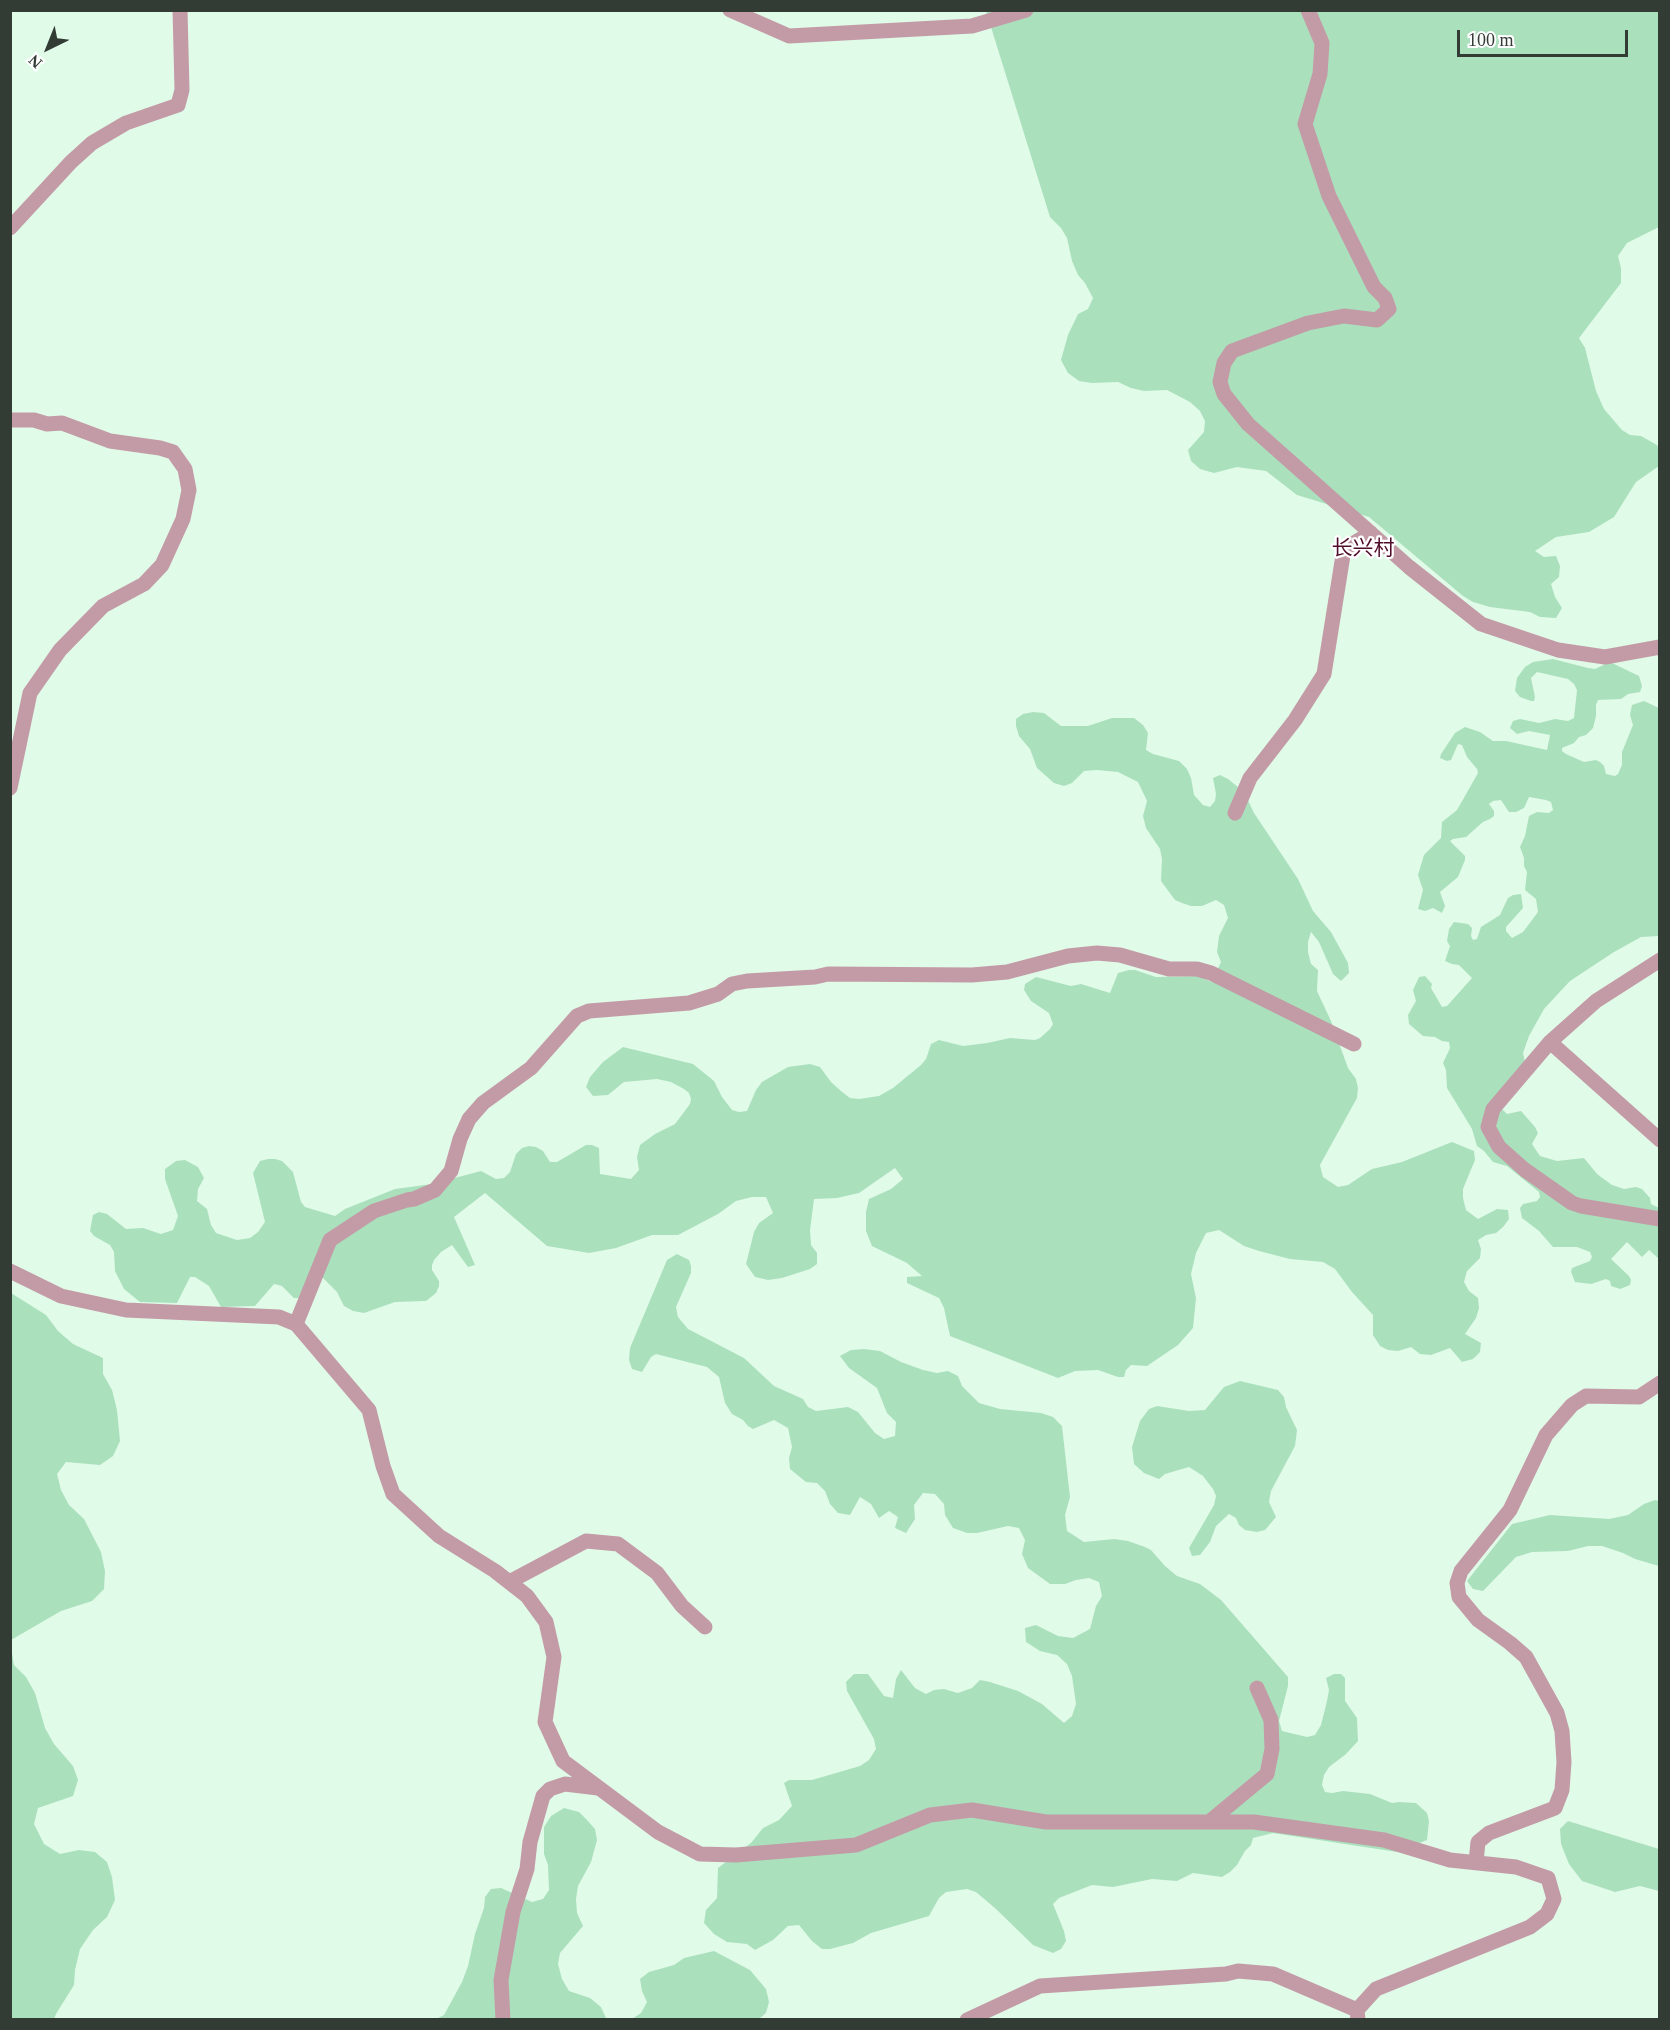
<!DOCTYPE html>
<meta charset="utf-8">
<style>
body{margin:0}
#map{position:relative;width:1670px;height:2030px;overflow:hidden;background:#e1fbe9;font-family:Georgia,serif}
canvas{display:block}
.frame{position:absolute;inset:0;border:12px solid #323c35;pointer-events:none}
.north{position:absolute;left:18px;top:18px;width:60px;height:60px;-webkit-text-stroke:4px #fff;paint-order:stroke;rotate:223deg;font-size:16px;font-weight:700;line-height:24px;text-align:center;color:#323c35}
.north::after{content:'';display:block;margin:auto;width:21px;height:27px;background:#323c35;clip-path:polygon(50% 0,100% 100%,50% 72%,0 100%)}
.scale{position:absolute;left:1457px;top:30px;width:171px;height:27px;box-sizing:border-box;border:3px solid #323c35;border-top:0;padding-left:8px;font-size:18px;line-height:21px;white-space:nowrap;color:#323c35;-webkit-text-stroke:4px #fff;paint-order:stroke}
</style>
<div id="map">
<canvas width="1670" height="2030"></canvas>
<div class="frame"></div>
<div class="north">N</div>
<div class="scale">100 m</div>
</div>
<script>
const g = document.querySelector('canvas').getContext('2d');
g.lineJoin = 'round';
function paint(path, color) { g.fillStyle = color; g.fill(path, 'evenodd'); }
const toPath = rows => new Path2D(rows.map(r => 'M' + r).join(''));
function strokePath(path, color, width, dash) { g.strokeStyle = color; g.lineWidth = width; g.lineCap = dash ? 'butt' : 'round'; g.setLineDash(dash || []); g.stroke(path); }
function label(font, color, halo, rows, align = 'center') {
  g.font = font + ' Georgia,"Noto Sans SC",serif'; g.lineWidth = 4.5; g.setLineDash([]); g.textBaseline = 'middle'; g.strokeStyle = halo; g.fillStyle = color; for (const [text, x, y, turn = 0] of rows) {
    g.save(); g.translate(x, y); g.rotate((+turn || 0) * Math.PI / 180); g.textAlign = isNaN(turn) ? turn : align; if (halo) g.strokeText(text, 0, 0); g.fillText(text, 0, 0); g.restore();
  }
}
const green = toPath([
 [986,11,1659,11,1659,227,1627,243,1618,256,1621,268,1621,283,1579,338,1585,348,1596,391,1604,409,1622,430,1630,435,1641,436,1657,445,1659,449,1659,466,1636,482,1614,517,1589,532,1556,537,1535,551,1544,557,1556,556,1560,566,1559,577,1551,584,1555,597,1562,608,1556,618,1540,617,1530,612,1490,607,1473,602,1463,596,1369,517,1297,495,1266,471,1237,467,1214,473,1200,469,1191,461,1188,450,1204,432,1205,421,1200,411,1190,402,1167,390,1144,391,1131,388,1118,382,1092,383,1079,381,1068,373,1061,360,1068,335,1078,314,1088,309,1093,298,1085,283,1078,275,1072,261,1067,238,1061,228,1050,217],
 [1553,659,1588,668,1595,669,1610,662,1639,676,1642,686,1640,692,1628,694,1621,699,1598,700,1596,705,1596,716,1593,728,1586,735,1579,737,1574,743,1562,748,1562,751,1566,754,1584,762,1596,760,1600,762,1604,766,1606,774,1615,776,1618,774,1622,765,1622,752,1633,725,1630,715,1632,705,1644,701,1659,708,1659,936,1641,937,1614,952,1570,981,1544,1009,1529,1036,1523,1053,1525,1062,1501,1108,1507,1114,1521,1111,1535,1127,1538,1133,1532,1144,1540,1156,1557,1161,1584,1158,1597,1174,1612,1185,1624,1189,1636,1187,1642,1189,1650,1198,1651,1204,1659,1208,1659,1259,1649,1250,1642,1257,1627,1242,1611,1259,1629,1276,1631,1280,1630,1285,1620,1289,1611,1286,1610,1281,1606,1279,1591,1284,1575,1282,1571,1272,1572,1268,1590,1261,1592,1257,1590,1252,1577,1247,1553,1247,1539,1231,1522,1218,1520,1208,1523,1204,1537,1201,1540,1197,1539,1192,1507,1166,1493,1162,1484,1151,1477,1146,1472,1129,1447,1088,1446,1070,1443,1063,1450,1048,1449,1042,1442,1041,1435,1037,1423,1036,1409,1024,1408,1015,1416,1001,1413,990,1419,977,1425,976,1432,984,1431,988,1442,1007,1447,1006,1472,978,1459,965,1452,964,1445,961,1450,946,1447,941,1449,929,1454,922,1468,924,1472,928,1471,936,1473,940,1477,939,1481,927,1500,915,1508,898,1513,895,1521,894,1523,908,1506,927,1506,931,1512,938,1523,932,1538,912,1536,899,1525,890,1527,872,1524,866,1524,858,1520,847,1525,836,1529,816,1537,812,1549,813,1553,810,1551,802,1546,800,1529,797,1524,808,1516,812,1509,812,1501,800,1493,801,1489,804,1494,811,1494,816,1490,819,1483,822,1466,837,1453,839,1450,841,1465,856,1465,860,1458,877,1440,892,1445,906,1442,913,1433,908,1425,911,1418,909,1423,890,1418,875,1424,855,1441,838,1442,822,1457,810,1478,773,1477,769,1467,757,1462,745,1458,744,1451,760,1447,761,1440,758,1441,754,1455,733,1465,727,1480,732,1493,741,1506,741,1547,750,1550,735,1529,731,1517,734,1510,728,1513,721,1520,719,1539,723,1555,719,1568,721,1574,718,1577,690,1574,684,1568,679,1537,672,1531,678,1535,697,1534,701,1531,701,1520,697,1515,691,1517,678,1525,667,1533,662],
 [1033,712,1044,713,1061,726,1088,726,1112,718,1134,718,1143,725,1148,733,1146,750,1153,754,1179,761,1187,769,1191,778,1194,795,1203,805,1210,807,1215,801,1216,794,1213,778,1220,775,1228,779,1244,792,1254,813,1298,879,1313,911,1331,932,1348,963,1349,973,1341,981,1333,974,1319,942,1311,932,1308,942,1308,952,1311,964,1318,970,1317,991,1331,1021,1348,1068,1356,1079,1358,1088,1357,1098,1320,1165,1323,1177,1338,1187,1348,1185,1372,1169,1402,1162,1452,1142,1474,1151,1475,1160,1463,1189,1463,1198,1466,1210,1478,1219,1497,1209,1508,1210,1509,1219,1503,1227,1496,1233,1486,1235,1478,1240,1481,1249,1480,1258,1467,1271,1464,1282,1469,1291,1478,1298,1479,1308,1476,1318,1465,1334,1481,1343,1480,1352,1473,1359,1462,1362,1450,1348,1431,1355,1420,1354,1411,1347,1398,1351,1388,1350,1380,1346,1373,1335,1373,1315,1352,1292,1335,1269,1323,1262,1290,1259,1259,1251,1244,1246,1219,1230,1206,1233,1196,1253,1191,1274,1196,1298,1193,1328,1178,1345,1147,1366,1131,1365,1126,1370,1124,1377,1118,1377,1098,1370,1075,1371,1058,1378,950,1336,944,1308,939,1298,907,1283,907,1277,922,1276,907,1263,872,1246,866,1231,866,1212,869,1199,891,1189,903,1179,895,1168,859,1193,837,1198,814,1199,810,1230,811,1245,817,1253,817,1264,810,1269,782,1278,768,1280,755,1277,746,1264,754,1232,759,1223,773,1213,766,1197,752,1197,736,1201,718,1214,678,1235,652,1235,616,1248,589,1253,547,1246,485,1193,454,1217,475,1265,468,1267,452,1245,441,1252,434,1260,432,1265,432,1270,439,1281,439,1286,436,1293,426,1301,395,1302,364,1313,353,1311,344,1306,337,1292,321,1276,299,1298,294,1298,282,1286,274,1284,255,1306,221,1307,209,1286,195,1277,190,1277,177,1303,140,1302,124,1289,115,1271,114,1252,110,1245,94,1236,90,1231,93,1215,99,1212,107,1214,126,1229,143,1228,161,1234,173,1230,178,1216,165,1179,165,1169,176,1161,185,1160,198,1167,204,1178,198,1189,197,1201,207,1209,211,1225,216,1233,237,1240,250,1238,258,1232,265,1222,253,1173,260,1161,268,1159,275,1159,282,1161,293,1172,301,1202,305,1207,335,1216,345,1209,395,1189,432,1184,481,1171,496,1179,504,1178,510,1172,516,1154,522,1148,529,1146,536,1147,543,1151,550,1162,557,1162,586,1145,592,1145,599,1148,600,1174,631,1179,639,1170,637,1157,640,1145,655,1134,675,1124,690,1104,691,1099,689,1093,684,1089,671,1082,657,1079,624,1082,608,1095,593,1096,586,1087,590,1077,603,1062,623,1047,693,1064,714,1081,722,1097,732,1110,739,1112,747,1111,756,1090,762,1082,788,1067,810,1064,820,1067,831,1082,841,1091,850,1098,859,1099,879,1096,893,1088,921,1065,926,1059,931,1044,939,1040,963,1046,987,1043,1010,1038,1035,1040,1040,1038,1050,1029,1053,1024,1049,1013,1031,1001,1024,990,1025,984,1036,977,1071,986,1081,984,1110,993,1118,973,1129,970,1135,970,1156,977,1198,976,1212,982,1221,962,1217,952,1219,936,1228,918,1224,905,1216,900,1202,906,1191,906,1182,903,1175,900,1161,881,1162,859,1160,849,1146,828,1143,816,1147,801,1138,782,1118,772,1097,770,1084,771,1072,783,1064,786,1054,783,1037,768,1030,749,1019,736,1016,726,1016,719,1023,714],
 [677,1254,689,1260,691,1266,691,1273,676,1307,678,1317,688,1329,744,1358,774,1386,803,1399,808,1407,816,1411,848,1407,858,1412,875,1433,884,1439,895,1436,896,1422,887,1413,877,1388,849,1368,840,1356,851,1350,864,1349,880,1351,901,1362,923,1370,937,1373,948,1371,958,1376,962,1386,979,1403,1000,1409,1041,1413,1053,1417,1062,1426,1070,1497,1065,1515,1067,1531,1084,1542,1114,1539,1128,1541,1145,1547,1151,1550,1165,1566,1177,1576,1200,1584,1221,1600,1288,1677,1288,1686,1279,1721,1282,1731,1307,1737,1315,1735,1321,1725,1327,1701,1329,1690,1326,1678,1334,1674,1341,1674,1345,1678,1345,1701,1357,1718,1358,1741,1346,1754,1329,1767,1324,1775,1322,1785,1325,1792,1332,1793,1343,1791,1370,1794,1392,1803,1399,1802,1416,1803,1427,1813,1429,1821,1427,1840,1397,1852,1273,1833,1253,1838,1251,1845,1245,1851,1237,1865,1230,1872,1222,1877,1193,1873,1177,1881,1152,1879,1113,1887,1092,1885,1059,1898,1053,1904,1064,1931,1066,1941,1061,1949,1053,1953,1033,1945,996,1909,976,1892,967,1889,946,1892,939,1898,929,1916,871,1933,853,1943,830,1949,822,1949,812,1941,799,1925,788,1926,773,1940,755,1950,747,1944,727,1942,714,1934,704,1923,706,1910,717,1898,718,1868,751,1843,763,1828,779,1820,792,1806,784,1783,789,1780,812,1780,860,1766,869,1760,876,1749,874,1739,847,1691,846,1682,854,1674,868,1674,884,1696,893,1698,896,1679,901,1670,915,1688,926,1694,934,1690,944,1689,958,1693,972,1688,980,1680,990,1682,1018,1691,1031,1698,1042,1704,1064,1723,1072,1716,1076,1704,1072,1676,1067,1664,1057,1655,1040,1651,1026,1642,1025,1628,1036,1625,1058,1636,1073,1638,1090,1629,1096,1606,1102,1596,1099,1582,1089,1578,1076,1580,1065,1584,1050,1584,1028,1568,1022,1554,1025,1540,1019,1528,1008,1526,977,1533,967,1533,953,1528,945,1515,944,1504,935,1494,923,1493,914,1505,915,1519,906,1533,895,1528,898,1517,889,1511,879,1518,871,1504,860,1497,850,1515,838,1513,830,1504,825,1491,817,1483,806,1482,790,1469,789,1458,792,1447,788,1428,774,1420,753,1429,748,1426,743,1420,732,1414,725,1403,719,1377,707,1367,656,1354,651,1357,642,1372,632,1369,629,1360,630,1348,667,1260],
 [11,1293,46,1315,58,1331,73,1344,103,1358,103,1374,112,1390,117,1410,120,1441,113,1456,100,1465,66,1462,57,1474,61,1490,69,1505,84,1519,101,1552,105,1571,104,1589,92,1601,61,1611,11,1640],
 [1240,1381,1278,1390,1284,1397,1286,1407,1297,1430,1295,1446,1271,1491,1269,1502,1276,1517,1265,1530,1257,1532,1245,1530,1239,1525,1236,1518,1229,1514,1216,1526,1210,1542,1200,1555,1192,1556,1189,1548,1214,1505,1216,1496,1213,1489,1203,1476,1189,1467,1165,1474,1159,1479,1144,1473,1134,1464,1132,1447,1140,1421,1149,1409,1157,1406,1189,1411,1205,1410,1224,1387],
 [1655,1500,1659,1501,1659,1566,1635,1559,1623,1553,1602,1546,1588,1546,1568,1551,1532,1552,1516,1557,1483,1591,1473,1589,1467,1581,1512,1524,1550,1515,1609,1519,1628,1515,1644,1504],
 [11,1648,14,1665,26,1677,35,1693,45,1728,54,1744,73,1766,78,1780,73,1796,38,1808,34,1824,44,1844,60,1854,79,1850,95,1852,107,1862,112,1877,115,1900,107,1917,93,1930,80,1949,75,1970,74,1985,56,2014,54,2019,11,2019],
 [564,1808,579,1812,587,1820,595,1829,597,1840,591,1862,578,1886,576,1899,577,1913,583,1926,560,1953,558,1964,562,1979,569,1991,590,1998,601,2007,606,2018,613,2019,434,2020,444,2015,462,1982,468,1966,475,1934,484,1908,485,1897,491,1889,501,1888,532,1902,543,1899,549,1890,548,1865,544,1854,544,1827,551,1816],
 [1568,1821,1659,1849,1659,1891,1640,1886,1615,1892,1582,1881,1569,1864,1561,1844,1560,1829],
 [714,1951,750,1970,766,1989,769,2002,766,2013,759,2019,632,2019,641,2013,647,2002,642,1991,640,1979,649,1972,674,1965,684,1958]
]);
const minor = toPath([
 [730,10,789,36,972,26,1026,10],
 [1308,10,1322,43,1320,74,1305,124,1329,196,1374,287,1385,298,1389,309,1377,320,1344,316,1308,323,1232,351,1224,363,1220,382,1224,394,1248,424,1409,567,1481,624,1558,650,1605,657,1660,647],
 [10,228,71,162,92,143,126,123,178,105,182,90,180,10],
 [10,420,34,420,47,424,62,423,110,441,160,448,173,452,185,469,189,490,183,519,162,565,144,584,103,606,60,650,30,693,10,788],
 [1235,813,1250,778,1295,720,1324,674,1344,549,1371,533],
 [1660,960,1596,1001,1550,1042,1493,1109,1488,1127,1499,1147,1525,1170,1572,1203,1581,1206,1660,1219],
 [1550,1042,1660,1140],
 [10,1271,61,1296,126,1310,279,1317,296,1324,369,1410,383,1466,393,1494,439,1536,495,1571,527,1596,546,1622,554,1657,545,1722,563,1761,658,1832,700,1854,736,1855,856,1845,930,1815,972,1810,1046,1822,1254,1822,1384,1840,1450,1860,1516,1867,1548,1878,1554,1899,1547,1914,1530,1927,1376,1989,1357,2010,1358,2020],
 [296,1324,330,1240,374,1211,407,1200,414,1199,435,1190,451,1171,460,1139,469,1119,483,1103,531,1068,577,1016,589,1011,689,1003,718,994,732,984,747,981,815,977,828,974,972,975,1007,972,1068,956,1097,953,1120,955,1169,969,1197,969,1211,973,1354,1044],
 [509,1582,586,1541,618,1544,657,1573,682,1606,705,1627],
 [1209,1822,1267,1774,1272,1749,1271,1720,1257,1688],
 [1476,1862,1478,1842,1489,1833,1555,1808,1562,1790,1564,1762,1562,1731,1557,1713,1526,1657,1510,1643,1478,1620,1459,1597,1457,1583,1461,1571,1510,1510,1546,1435,1572,1405,1586,1396,1639,1397,1660,1383],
 [503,2020,501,1980,513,1912,527,1869,530,1842,543,1796,550,1789,565,1784,598,1788],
 [967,2020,1040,1986,1226,1974,1238,1971,1273,1974,1357,2010]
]);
const quarterNames = [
 ["长兴村",1363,547]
];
paint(green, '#abe0bd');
strokePath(minor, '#c39ba6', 15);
label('21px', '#500d29', '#fff', quarterNames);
</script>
